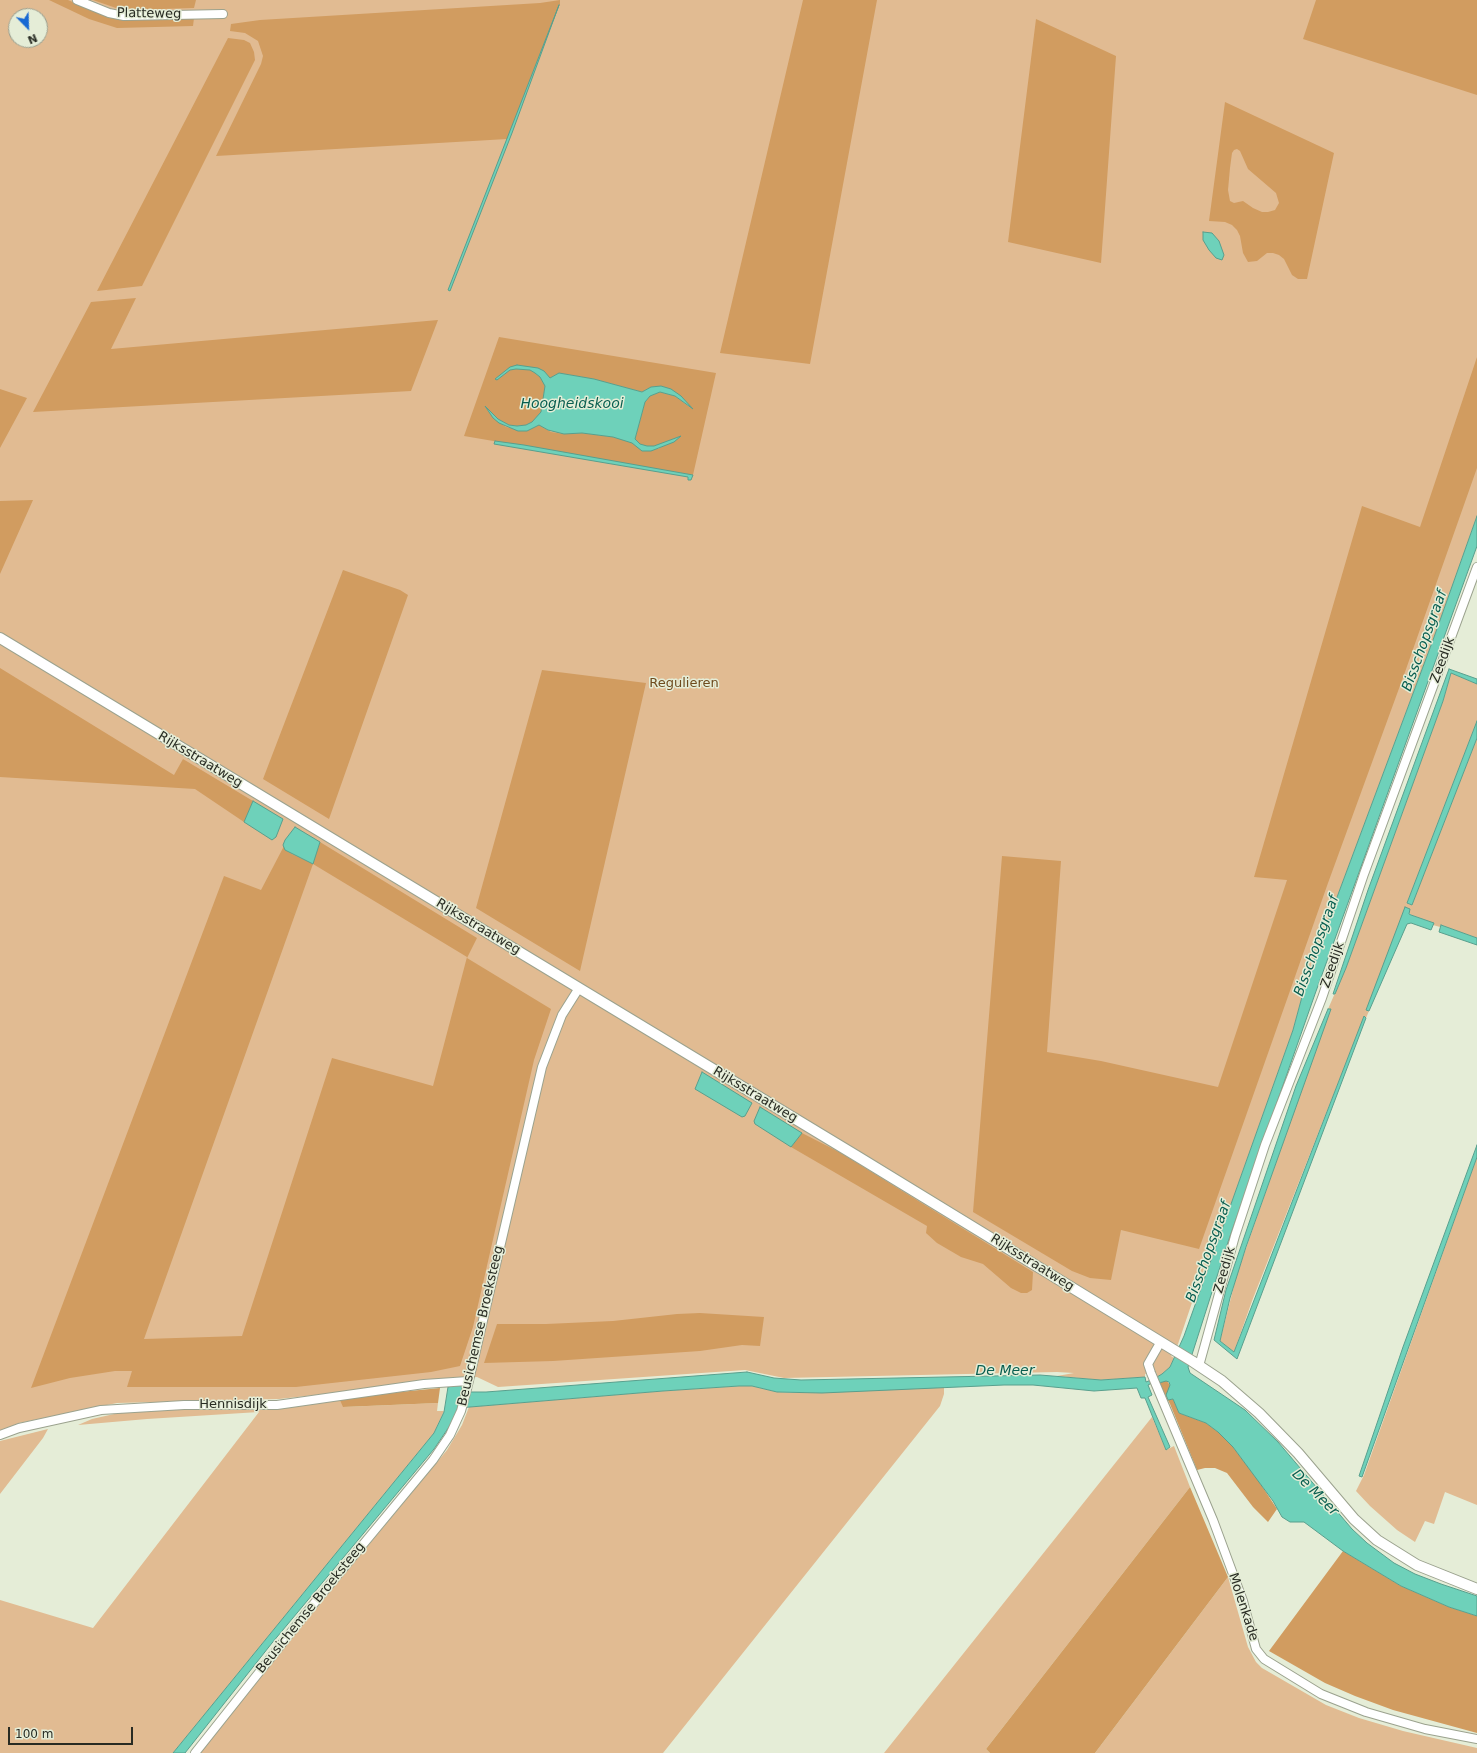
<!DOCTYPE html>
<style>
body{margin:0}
#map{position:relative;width:1477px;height:1753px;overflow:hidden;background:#e5edd7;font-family:"DejaVu Sans",sans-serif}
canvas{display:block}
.north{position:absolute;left:8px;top:8px;width:40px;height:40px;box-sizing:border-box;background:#e5edd7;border:1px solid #999f8f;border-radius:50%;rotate:157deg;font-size:11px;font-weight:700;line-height:16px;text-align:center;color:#282b23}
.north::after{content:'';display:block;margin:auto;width:14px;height:18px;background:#1869d3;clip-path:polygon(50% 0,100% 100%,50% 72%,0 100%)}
.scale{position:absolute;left:8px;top:1727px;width:125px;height:18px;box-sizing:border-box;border:2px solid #282b23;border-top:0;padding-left:5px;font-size:12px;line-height:14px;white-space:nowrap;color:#282b23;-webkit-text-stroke:3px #e5edd7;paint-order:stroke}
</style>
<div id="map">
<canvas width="1477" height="1753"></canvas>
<div class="north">N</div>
<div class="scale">100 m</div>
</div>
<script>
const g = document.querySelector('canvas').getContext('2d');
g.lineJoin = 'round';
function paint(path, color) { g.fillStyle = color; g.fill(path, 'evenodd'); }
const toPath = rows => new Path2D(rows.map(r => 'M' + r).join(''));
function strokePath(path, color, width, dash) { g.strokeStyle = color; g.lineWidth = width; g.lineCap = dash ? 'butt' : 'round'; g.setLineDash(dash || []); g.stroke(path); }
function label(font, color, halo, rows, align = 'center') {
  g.font = font + ' "DejaVu Sans",sans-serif'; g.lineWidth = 3; g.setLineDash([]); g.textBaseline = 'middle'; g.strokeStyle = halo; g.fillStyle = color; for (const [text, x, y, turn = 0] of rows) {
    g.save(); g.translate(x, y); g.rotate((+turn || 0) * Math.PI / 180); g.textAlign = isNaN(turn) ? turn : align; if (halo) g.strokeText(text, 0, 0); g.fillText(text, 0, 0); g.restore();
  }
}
const green = toPath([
 [0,0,1477,0,1477,516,1433,640,1324,932,1306,982,1293,1030,1205,1277,1201,1276,1178,1344,1171,1356,1174,1358,1170,1367,1162,1374,1157,1377,1156,1372,1145,1374,1145,1377,1101,1380,1057,1376,1074,1373,1057,1372,784,1378,745,1370,498,1387,477,1377,279,1399,117,1403,19,1423,0,1431],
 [16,16,40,16,40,40,16,40],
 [1451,673,1477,684,1477,721,1407,903,1412,905,1477,738,1477,938,1441,925,1440,927,1433,925,1433,923,1411,915,1409,912,1367,1010,1369,1011,1366,1018,1364,1017,1252,1301,1234,1352,1220,1341,1237,1274,1330,1009,1328,1009,1346,968,1443,701],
 [1477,1157,1477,1505,1445,1492,1434,1524,1425,1521,1415,1542,1397,1530,1370,1506,1356,1491,1364,1475],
 [739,1386,752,1386,777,1392,797,1393,944,1387,944,1394,940,1406,663,1753,197,1753,447,1450,462,1425,469,1407,663,1391],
 [339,1398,344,1407,438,1403,437,1411,444,1411,434,1433,173,1753,0,1753,0,1600,93,1628,259,1412,147,1419,78,1425,92,1419,123,1412],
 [1152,1417,1166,1450,1174,1446,1190,1487,986,1749,990,1753,884,1753],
 [48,1429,43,1438,0,1494,0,1441],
 [1228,1577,1248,1647,1256,1662,1262,1668,1326,1705,1359,1718,1403,1731,1477,1748,1477,1753,1095,1753]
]);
const forest = toPath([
 [49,0,68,0,98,13,126,20,194,18,193,26,117,28,89,19],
 [93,0,196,0,194,8,129,10,116,8],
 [560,0,560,4,507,139,216,156,261,64,263,56,258,41,245,33,230,31,231,24,260,20,540,3],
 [803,0,877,0,810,364,720,353],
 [1316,0,1477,0,1477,95,1303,39],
 [1036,19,1116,56,1101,263,1008,242],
 [228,38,244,40,250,43,254,52,255,60,142,286,97,291],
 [1225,102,1334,153,1307,279,1298,279,1292,275,1284,259,1279,255,1273,253,1267,253,1257,261,1248,262,1243,253,1240,236,1237,230,1232,225,1225,222,1209,221],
 [1237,149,1240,151,1248,169,1276,193,1279,203,1275,210,1268,212,1262,212,1253,208,1243,201,1234,203,1230,201,1228,190,1230,168,1232,153,1234,150],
 [136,298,111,349,438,320,411,391,33,412,91,302],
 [499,337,716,373,693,475,464,436],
 [517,365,550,378,559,373,594,379,642,392,651,387,661,386,670,389,692,409,675,396,660,392,650,396,645,402,635,439,639,444,647,446,654,446,680,437,658,449,613,437,582,433,564,434,551,432,539,425,527,431,506,427,493,418,485,406,498,419,509,425,517,426,526,425,532,422,541,412,545,386,540,377,535,373,530,370,516,369,510,370,497,380],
 [1477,357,1477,468,1405,672,1328,883,1199,1249,1121,1230,1111,1280,1090,1278,1072,1271,973,1212,1002,856,1061,861,1047,1052,1101,1061,1218,1087,1287,880,1254,877,1362,506,1420,527],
 [0,389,27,398,0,448],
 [33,500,16,538,0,574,0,501],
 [343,570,400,590,408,595,329,819,263,779],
 [0,668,174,775,183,759,253,801,244,822,195,789,0,777],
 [542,670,646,683,580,971,476,908],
 [320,842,477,938,467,958,551,1009,534,1060,473,1327,460,1366,431,1372,296,1387,127,1387,132,1371,115,1371,70,1378,31,1388,224,876,261,890,284,846,285,850,292,854,313,864],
 [313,864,467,957,433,1086,332,1058,242,1336,144,1339],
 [802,1133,841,1153,1033,1272,1032,1290,1027,1293,1021,1293,1011,1288,983,1264,961,1257,937,1243,926,1233,927,1226,791,1147],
 [700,1313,764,1317,760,1346,742,1345,700,1351,553,1361,484,1363,497,1324,546,1324,613,1321,677,1314],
 [1166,1380,1170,1385,1168,1400,1173,1399,1179,1413,1206,1423,1218,1432,1233,1447,1258,1480,1277,1509,1268,1522,1253,1507,1227,1473,1215,1468,1205,1468,1197,1470,1170,1404,1159,1383],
 [440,1388,438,1403,343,1407,339,1398],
 [1190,1487,1228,1577,1095,1753,990,1753,986,1749],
 [1343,1551,1401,1586,1449,1607,1477,1616,1477,1733,1393,1710,1355,1696,1325,1683,1269,1651]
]);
const water = toPath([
 [559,5,512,133,450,291,448,290,559,5],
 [1203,232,1212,233,1219,241,1224,255,1222,260,1216,258,1209,250,1203,240,1203,232],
 [517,365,538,368,544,371,550,378,559,373,594,379,642,392,651,387,661,386,671,389,681,396,693,409,675,396,660,392,650,396,645,402,635,439,640,444,647,446,654,446,681,436,674,442,651,451,642,451,632,443,613,437,582,433,564,434,548,430,539,425,527,431,518,431,499,423,493,418,485,406,498,419,509,425,517,426,526,425,532,422,541,412,545,386,540,377,535,373,530,370,516,369,510,370,497,380,495,379,510,367,517,365],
 [495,441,524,445,693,475,691,480,688,480,688,477,494,444,495,441],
 [1477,516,1477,546,1315,994,1228,1242,1188,1367,1190,1373,1245,1410,1278,1442,1352,1529,1367,1543,1394,1563,1415,1574,1441,1584,1477,1596,1477,1616,1449,1607,1401,1586,1343,1551,1304,1522,1290,1522,1282,1517,1273,1501,1233,1447,1218,1432,1206,1423,1179,1413,1173,1399,1168,1400,1166,1395,1170,1385,1169,1382,1166,1381,1159,1383,1157,1377,1162,1374,1170,1367,1184,1336,1293,1030,1306,982,1324,932,1433,640,1477,516],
 [1449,669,1477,679,1477,684,1451,673,1443,701,1346,968,1335,994,1333,994,1368,890,1449,669],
 [1477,721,1477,738,1412,905,1407,903,1477,721],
 [253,801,283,819,276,837,272,840,244,822,253,801],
 [295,827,320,842,313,864,285,850,283,845,285,840,295,827],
 [1405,907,1410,909,1409,914,1411,915,1434,923,1431,930,1411,923,1407,924,1369,1011,1366,1010,1405,907],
 [1441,925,1477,938,1477,945,1439,932,1441,925],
 [1328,1009,1331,1009,1246,1247,1230,1298,1220,1341,1234,1352,1364,1016,1366,1018,1237,1359,1214,1340,1226,1290,1296,1086,1328,1009],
 [702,1072,752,1103,745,1116,742,1117,695,1089,702,1072],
 [760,1107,802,1133,791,1147,755,1124,754,1121,760,1107],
 [1477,1145,1477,1157,1362,1477,1359,1476,1403,1347,1477,1145],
 [747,1372,774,1378,801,1380,1040,1375,1101,1380,1145,1377,1146,1382,1151,1380,1152,1383,1148,1385,1152,1395,1148,1397,1170,1447,1166,1450,1145,1398,1141,1398,1137,1388,1094,1391,1033,1385,1004,1385,822,1393,777,1392,752,1386,739,1386,663,1391,458,1408,453,1421,434,1449,272,1643,185,1753,173,1753,434,1433,444,1412,448,1387,461,1384,462,1392,486,1392,747,1372]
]);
const minor = toPath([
 [77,0,109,13,124,16,223,14],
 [1160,1343,1148,1364,1151,1373,1213,1520,1243,1601,1256,1649,1264,1659,1321,1694,1366,1712,1425,1729,1477,1739],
 [1199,1366,1235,1236,1265,1145,1322,998,1364,874,1477,567],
 [0,1435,19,1428,101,1410,184,1405,277,1405,424,1384,468,1381],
 [195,1753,307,1612,433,1460,450,1435,461,1411,467,1389,542,1067,562,1015,579,988]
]);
const major = toPath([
 [0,638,860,1158,1192,1361,1222,1381,1259,1413,1298,1453,1354,1519,1377,1540,1417,1565,1477,1589]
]);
const streetNames = [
 ["Platteweg",149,14,1],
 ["Zeedijk",1443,660,-70],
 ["Rijksstraatweg",200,760,31],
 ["Rijksstraatweg",478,927,31],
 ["Zeedijk",1333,965,-71],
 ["Rijksstraatweg",755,1095,31],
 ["Rijksstraatweg",1032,1263,32],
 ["Zeedijk",1225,1270,-74],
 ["Beusichemse Broeksteeg",481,1326,-77],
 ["Hennisdijk",233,1405],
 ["Molenkade",1243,1607,72],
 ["Beusichemse Broeksteeg",311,1608,-51]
];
const parkNames = [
 ["Regulieren",684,684]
];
const waterNames = [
 ["Hoogheidskooi",572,404],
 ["Bisschopsgraaf",1425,641,-70],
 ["Bisschopsgraaf",1317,946,-70],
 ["Bisschopsgraaf",1209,1252,-70],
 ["De Meer",1005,1371],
 ["De Meer",1315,1493,45]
];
paint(green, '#e1bb92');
paint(forest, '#d19c60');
paint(water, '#6ed1ba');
strokePath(water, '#599f8d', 1);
strokePath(minor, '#9ba28e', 10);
strokePath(major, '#9ba28e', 12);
strokePath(minor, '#fff', 8);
strokePath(major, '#fff', 10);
label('13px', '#282b23', '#e5edd7', streetNames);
label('13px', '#6f4b1e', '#e5edd7', parkNames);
label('italic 14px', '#095e50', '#e5edd7', waterNames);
</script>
